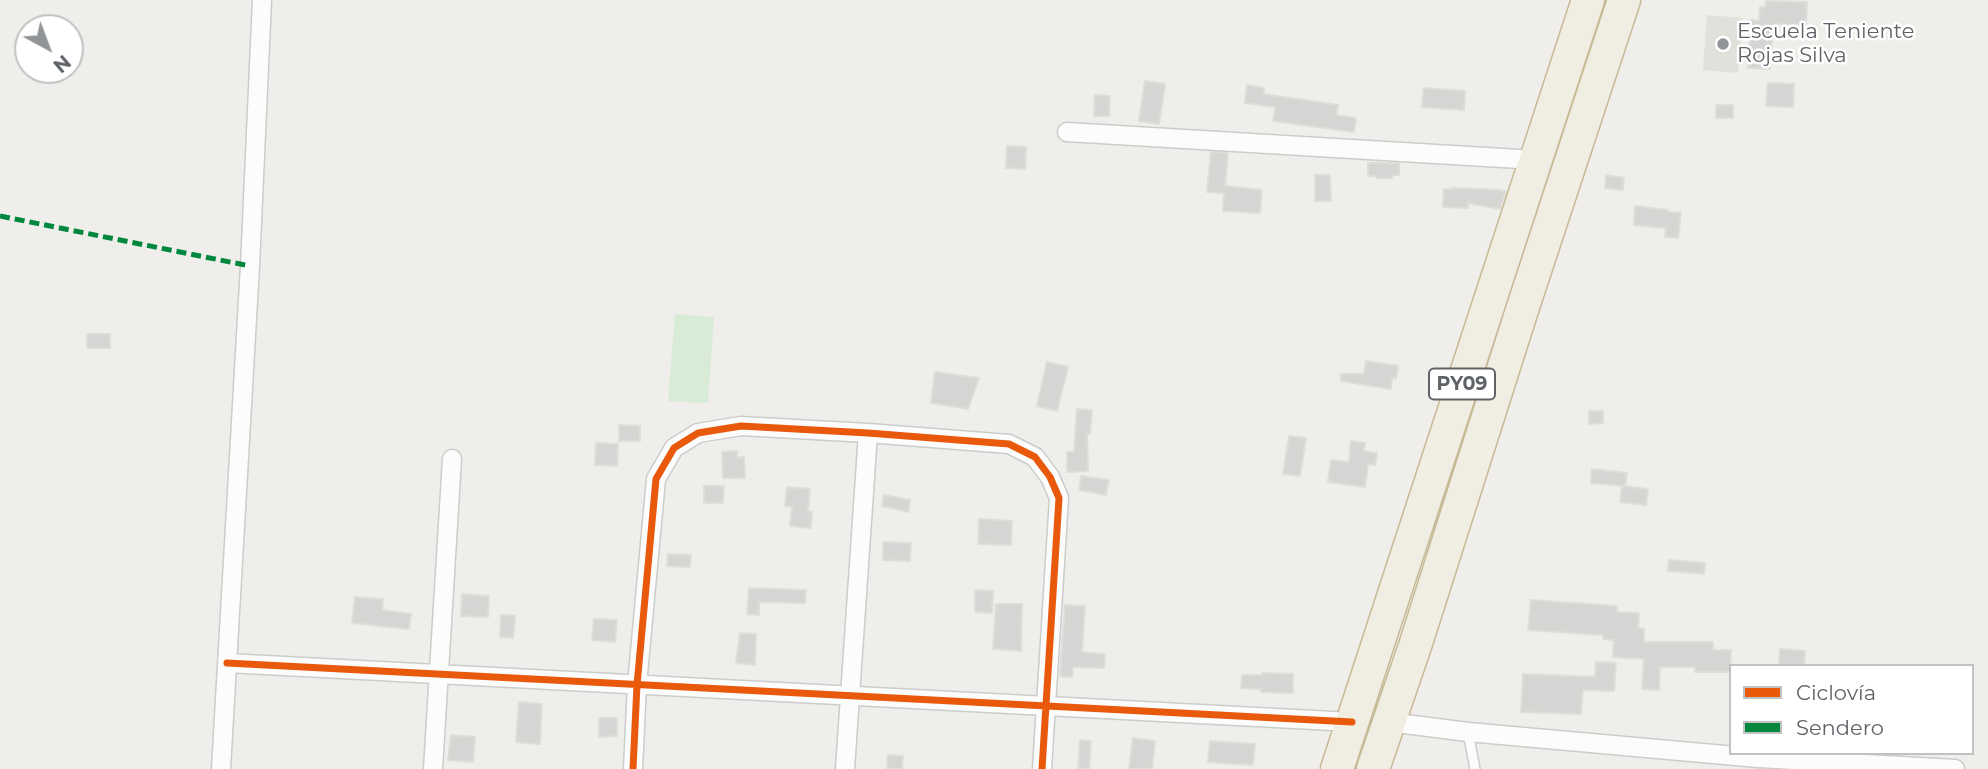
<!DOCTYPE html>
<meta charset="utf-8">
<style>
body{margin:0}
#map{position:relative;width:1988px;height:769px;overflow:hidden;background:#efeeea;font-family:Montserrat,sans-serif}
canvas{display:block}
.legend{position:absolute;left:1729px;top:664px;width:245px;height:91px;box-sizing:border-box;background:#fff;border:2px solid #bfc1c3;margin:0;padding:9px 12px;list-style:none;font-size:21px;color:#5f6368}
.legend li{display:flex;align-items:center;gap:14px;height:35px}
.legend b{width:35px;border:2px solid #bfc1c3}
.north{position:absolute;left:14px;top:14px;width:70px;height:70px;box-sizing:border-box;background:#fff;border:2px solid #bfc1c3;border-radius:50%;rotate:139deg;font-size:19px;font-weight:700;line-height:28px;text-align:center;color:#5f6368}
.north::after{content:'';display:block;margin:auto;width:24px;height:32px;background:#919496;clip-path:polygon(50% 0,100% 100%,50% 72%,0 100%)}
</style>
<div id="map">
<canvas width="1988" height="769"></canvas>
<ul class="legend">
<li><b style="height:9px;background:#e8590c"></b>Ciclovía</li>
<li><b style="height:9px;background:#00873e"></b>Sendero</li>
</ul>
<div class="north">N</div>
</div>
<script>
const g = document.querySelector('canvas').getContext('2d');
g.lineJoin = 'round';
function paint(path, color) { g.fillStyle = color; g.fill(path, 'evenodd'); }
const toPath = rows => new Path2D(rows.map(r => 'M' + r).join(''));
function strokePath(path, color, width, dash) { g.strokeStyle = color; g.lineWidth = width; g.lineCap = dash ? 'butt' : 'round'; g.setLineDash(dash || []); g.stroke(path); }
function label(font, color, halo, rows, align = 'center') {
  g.font = font + ' Montserrat,sans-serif'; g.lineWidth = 5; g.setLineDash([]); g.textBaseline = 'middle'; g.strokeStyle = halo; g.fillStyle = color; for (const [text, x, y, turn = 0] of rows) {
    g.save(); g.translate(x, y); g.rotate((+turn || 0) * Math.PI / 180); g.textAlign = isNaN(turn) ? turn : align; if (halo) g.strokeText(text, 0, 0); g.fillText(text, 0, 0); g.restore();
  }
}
const education = toPath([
 [1707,15,1743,18,1738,73,1703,70]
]);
const green = toPath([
 [675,314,714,317,708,403,668,401]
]);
const building = toPath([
 [1766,1,1807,2,1806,25,1773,24,1770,69,1748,68,1751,20,1759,21,1760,7,1765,8,1766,1],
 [1145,81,1165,84,1159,124,1139,121,1145,81],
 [1768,83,1794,84,1793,107,1766,106,1768,83],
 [1247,85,1264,88,1263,94,1338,105,1336,115,1356,118,1354,132,1273,121,1275,107,1245,103,1247,85],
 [1424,88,1465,91,1464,110,1422,107,1424,88],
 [1095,95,1110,96,1109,116,1094,116,1095,95],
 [1716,105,1733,105,1733,118,1716,118,1716,105],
 [1007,146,1026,147,1025,169,1006,168,1007,146],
 [1211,152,1228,153,1225,186,1262,190,1260,213,1223,211,1224,193,1207,192,1211,152],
 [1368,163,1399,163,1399,175,1392,175,1392,178,1376,178,1376,176,1368,176,1368,163],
 [1315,175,1330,175,1331,201,1315,201,1315,175],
 [1606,175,1624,178,1623,190,1605,188,1606,175],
 [1452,188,1501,190,1506,192,1500,209,1468,203,1468,208,1443,207,1444,189,1452,190,1452,188],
 [1635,206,1668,210,1668,212,1681,213,1678,238,1665,237,1666,228,1634,225,1635,206],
 [87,334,110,334,110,348,87,348,87,334],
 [1366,361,1398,366,1396,379,1392,378,1391,389,1341,381,1341,374,1364,374,1366,361],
 [1047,362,1068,367,1057,411,1037,406,1047,362],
 [935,372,979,378,968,409,931,403,935,372],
 [1077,409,1092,410,1090,434,1087,434,1088,471,1067,472,1067,452,1074,452,1077,409],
 [1589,411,1603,411,1603,423,1589,424,1589,411],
 [619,425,640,426,640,441,619,441,619,425],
 [1289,436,1306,438,1300,476,1283,474,1289,436],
 [1351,441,1365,443,1364,451,1377,453,1375,465,1368,464,1365,487,1328,482,1331,460,1349,462,1351,441],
 [596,443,618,444,617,466,595,465,596,443],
 [737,451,737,458,744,457,745,478,723,478,722,452,737,451],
 [1592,469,1627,473,1625,486,1591,483,1592,469],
 [1081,476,1109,480,1106,495,1079,490,1081,476],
 [704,486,724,486,723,503,704,503,704,486],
 [1622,486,1648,489,1646,505,1620,502,1622,486],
 [787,487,810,489,808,511,812,512,811,528,790,526,792,507,785,506,787,487],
 [884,495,910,500,908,512,882,506,884,495],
 [979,519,1012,521,1011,545,978,544,979,519],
 [883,542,911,543,910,561,883,560,883,542],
 [668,554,691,555,690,567,667,566,668,554],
 [1669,560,1705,563,1704,574,1668,571,1669,560],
 [749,588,806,590,805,603,759,602,759,615,747,614,749,588],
 [975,590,993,591,992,613,975,612,975,590],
 [462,594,489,596,488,617,461,616,462,594],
 [355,597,383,599,382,610,411,614,409,629,352,623,355,597],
 [1531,600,1617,606,1617,612,1639,613,1638,628,1644,629,1644,642,1713,642,1713,650,1731,650,1730,672,1695,672,1695,667,1660,667,1659,690,1642,689,1644,659,1613,657,1614,640,1603,639,1603,635,1528,630,1531,600],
 [996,604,1022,604,1021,651,993,649,996,604],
 [1065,605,1085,606,1082,652,1105,654,1104,668,1073,667,1072,677,1060,676,1065,605],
 [501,615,515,616,513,638,500,637,501,615],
 [594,619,617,620,615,642,592,640,594,619],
 [740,633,756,634,755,665,736,663,740,633],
 [1780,649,1805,651,1804,666,1779,666,1780,649],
 [1596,662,1616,663,1614,691,1583,690,1581,714,1521,712,1523,674,1595,677,1596,662],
 [1262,673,1293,674,1293,693,1261,692,1261,689,1241,688,1242,675,1262,675,1262,673],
 [519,702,542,704,540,744,516,742,519,702],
 [599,718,617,718,617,736,599,737,599,718],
 [451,735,475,737,473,762,448,760,451,735],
 [1133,738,1155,741,1152,769,1129,769,1133,738],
 [1080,740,1091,741,1089,769,1078,769,1080,740],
 [1210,741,1255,744,1253,765,1208,762,1210,741],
 [888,755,903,756,902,769,887,769,888,755]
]);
const lane = toPath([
 [1468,732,1475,769]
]);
const street = toPath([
 [1067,132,1536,160],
 [227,663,1352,722],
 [1389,722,1468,732,1758,758,1955,769],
 [221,769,250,266,262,0],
 [433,769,452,459],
 [633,769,637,685,656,479,674,448,698,433,741,426,868,433,1009,444,1035,457,1050,477,1059,498,1042,769],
 [845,769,868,433]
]);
const highway = toPath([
 [1337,769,1588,0],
 [1373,769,1416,643,1522,310,1624,0]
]);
const quiet = toPath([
 [0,216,250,266]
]);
const cycleway = toPath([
 [227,663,1352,722],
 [633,769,637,685,656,479,674,448,698,433,741,426,868,433,1009,444,1035,457,1050,477,1059,498,1042,769]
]);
const markers = [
 [1723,44,7,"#919496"]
];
const shields = [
 [1462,384,66]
];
const shieldNames = [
 ["PY09",1462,384]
];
const poiNames = [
 ["Escuela Teniente",1737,32],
 ["Rojas Silva",1737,56]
];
paint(education, '#e2e0da');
paint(green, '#d8ebd6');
paint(building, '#d6d5d3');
strokePath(building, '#deddd9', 2);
strokePath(lane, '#cbcccc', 12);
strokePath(street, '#cbcccc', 21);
strokePath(highway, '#c8b996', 35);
strokePath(lane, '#fdfcfc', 9);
strokePath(street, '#fdfcfc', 18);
strokePath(highway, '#f0ede3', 32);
strokePath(quiet, '#00873e', 5, [10, 5]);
strokePath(cycleway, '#e8590c', 7);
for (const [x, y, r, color] of markers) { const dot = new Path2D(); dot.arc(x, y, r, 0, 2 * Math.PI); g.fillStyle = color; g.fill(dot); strokePath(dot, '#fff', 2.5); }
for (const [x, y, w] of shields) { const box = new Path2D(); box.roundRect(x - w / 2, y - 15.5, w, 31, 5); g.fillStyle = '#fff'; g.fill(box); strokePath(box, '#5f6368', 2); }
label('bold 19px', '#5f6368', null, shieldNames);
label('21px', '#5f6368', '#fff', poiNames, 'left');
</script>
